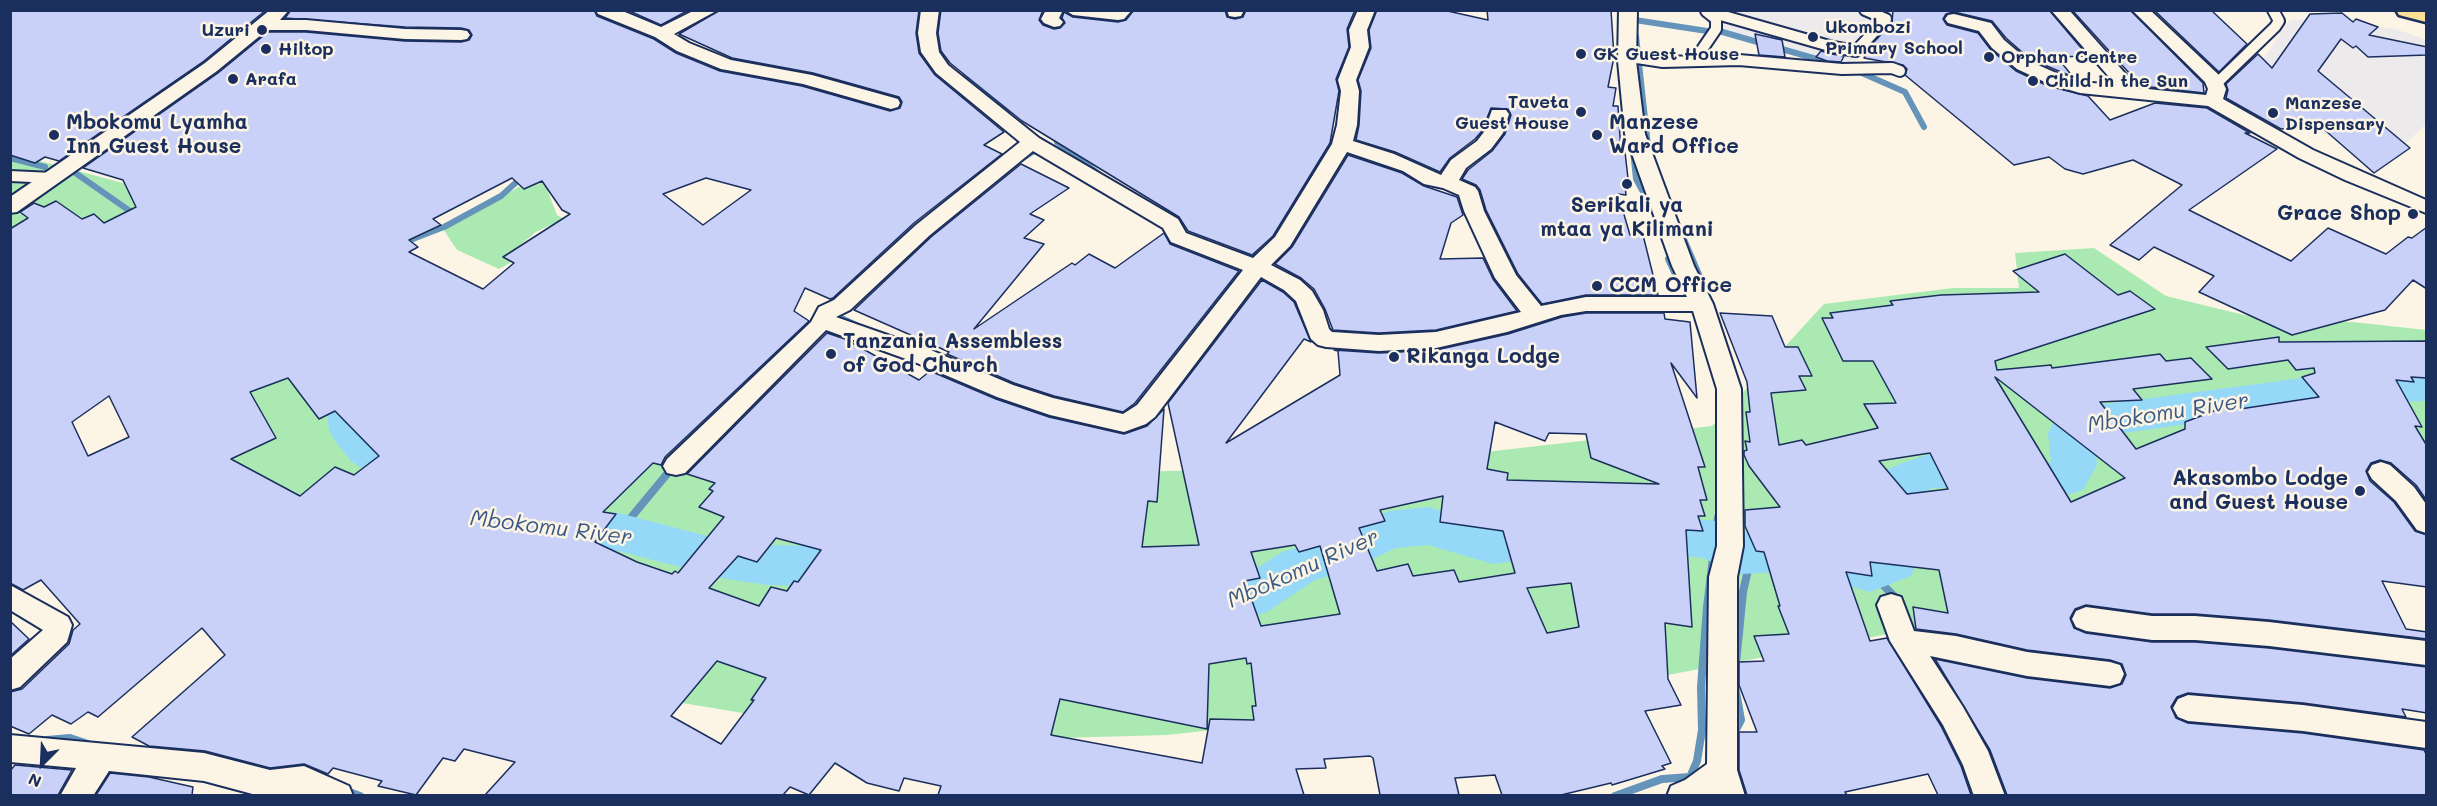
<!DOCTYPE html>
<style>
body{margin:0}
#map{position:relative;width:2437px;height:806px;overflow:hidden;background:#fcf5e5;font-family:Mali,sans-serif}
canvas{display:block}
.frame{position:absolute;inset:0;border:12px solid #1b2f5e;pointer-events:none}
.north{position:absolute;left:12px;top:734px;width:60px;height:60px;-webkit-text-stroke:4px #fcf5e5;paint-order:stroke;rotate:204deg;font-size:16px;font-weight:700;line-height:24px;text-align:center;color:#1b2f5e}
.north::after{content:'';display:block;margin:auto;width:21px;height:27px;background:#1b2f5e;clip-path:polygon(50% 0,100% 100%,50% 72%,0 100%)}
</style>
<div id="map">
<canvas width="2437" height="806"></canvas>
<div class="frame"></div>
<div class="north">N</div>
</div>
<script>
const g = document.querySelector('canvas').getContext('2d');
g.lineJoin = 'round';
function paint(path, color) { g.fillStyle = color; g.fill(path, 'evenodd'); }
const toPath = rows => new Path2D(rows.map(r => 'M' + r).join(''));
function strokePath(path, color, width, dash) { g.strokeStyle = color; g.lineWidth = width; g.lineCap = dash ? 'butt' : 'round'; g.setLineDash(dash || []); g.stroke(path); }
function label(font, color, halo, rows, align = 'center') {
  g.font = font + ' Mali,sans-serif'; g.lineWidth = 5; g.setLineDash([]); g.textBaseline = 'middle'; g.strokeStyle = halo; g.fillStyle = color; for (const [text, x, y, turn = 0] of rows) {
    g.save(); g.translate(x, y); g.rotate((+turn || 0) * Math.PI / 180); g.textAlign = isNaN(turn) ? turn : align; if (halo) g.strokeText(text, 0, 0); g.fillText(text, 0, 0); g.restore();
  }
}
const built = toPath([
 [1700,11,1868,10,1957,11,1953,18,1926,43,1897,67,1862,58,1870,47,1852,66,1840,65,1716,27,1707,12],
 [2324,19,2396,29,2426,40,2426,124,2396,153,2322,133,2252,74,2290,20]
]);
const green = toPath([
 [10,153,157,192,410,362,1037,478,1164,471,1346,468,1712,426,1824,304,1953,288,2019,288,2015,253,2094,248,2166,296,2265,320,2353,322,2426,330,2426,555,2273,597,1974,618,1603,687,1167,735,917,742,526,677,209,504,11,258],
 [528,182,548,184,548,192,557,215,564,219,536,232,520,245,526,254,499,269,457,250,443,229]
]);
const streamFar1 = toPath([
 [917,11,919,43,923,52],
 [283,19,292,10],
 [1635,20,1707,31],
 [1719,31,1841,66],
 [1636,36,1648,146],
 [749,60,785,67],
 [1855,70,1905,92,1924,127],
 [966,74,991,98,1010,110],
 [1642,123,1656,125],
 [1057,142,1100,175],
 [1633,150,1636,179,1655,214],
 [10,158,45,167],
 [1020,160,1034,151,1044,154],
 [74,172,137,216],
 [1680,230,1707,293],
 [1291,241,1301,230,1303,218],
 [400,244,444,227,501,196,522,177],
 [1230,252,1256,255],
 [1668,259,1678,281],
 [829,312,856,325]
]);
const stream = toPath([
 [619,532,672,468],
 [1870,572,1894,596,1897,603],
 [1736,663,1743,592,1752,552],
 [1733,735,1741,720,1735,686],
 [47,740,70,738,88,744],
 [1741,773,1745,796],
 [344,790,360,796],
 [1615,796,1662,779,1690,777,1697,761,1702,730,1701,687,1707,607,1718,517]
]);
const river = toPath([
 [327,360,342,364,371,411,373,425,383,437,442,478,449,490,442,502,426,508,410,502,351,461,335,441,329,430,327,411,306,375,312,364,327,360],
 [2426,371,2426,401,2325,405,2095,437,2097,465,2083,490,2067,495,2051,497,1978,488,1933,488,1914,495,1904,504,1906,529,1918,562,1911,576,1870,592,1799,571,1741,574,1703,558,1676,555,1626,556,1609,550,1602,537,1609,524,1626,518,1676,517,1716,521,1736,530,1758,535,1799,533,1866,551,1858,529,1857,498,1864,485,1882,471,1914,459,1930,454,1978,454,2051,463,2048,433,2054,421,2067,412,2083,407,2325,375,2426,371],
 [543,507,619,513,726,541,768,545,854,547,884,558,891,572,884,586,867,592,851,586,768,585,726,579,619,551,543,545,526,539,519,526,526,513,543,507],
 [1428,507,1493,526,1565,516,1582,522,1589,535,1582,548,1565,554,1493,564,1428,545,1396,548,1349,570,1315,580,1267,612,1198,634,1175,627,1168,612,1175,597,1235,582,1282,552,1319,541,1389,511,1428,507]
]);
const building = toPath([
 [10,10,266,10,204,61,59,161,45,157,35,163,10,155,10,10],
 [291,10,594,10,597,16,654,39,676,53,720,71,802,86,890,111,900,108,902,102,899,97,813,73,732,58,679,34,720,10,919,10,916,33,919,53,935,75,1004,132,984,145,1002,154,914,223,833,298,830,299,805,288,794,311,809,321,665,457,661,465,653,463,603,512,616,514,595,542,637,562,672,574,675,571,678,573,724,517,699,507,713,491,709,489,715,483,687,474,827,333,845,339,919,380,930,371,996,399,1049,417,1124,434,1147,426,1164,409,1157,502,1148,501,1142,547,1199,545,1168,403,1262,280,1283,292,1294,302,1311,342,1304,339,1226,443,1340,375,1338,351,1334,350,1379,353,1436,350,1508,334,1562,317,1586,313,1664,313,1665,319,1690,322,1697,398,1671,363,1705,467,1698,467,1707,500,1700,500,1705,516,1698,516,1703,531,1686,530,1692,627,1665,623,1668,679,1681,705,1645,711,1671,763,1662,766,1665,769,1612,785,1611,783,1561,795,1502,795,1495,775,1455,778,1459,795,1380,795,1373,758,1370,756,1324,759,1326,768,1296,769,1304,795,938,795,941,786,904,778,899,791,867,783,835,763,809,795,790,787,783,795,485,795,515,762,464,749,455,761,443,758,416,795,378,786,382,781,333,768,328,774,304,764,270,768,205,751,149,746,132,737,225,655,202,628,98,717,88,712,71,724,52,715,29,734,10,726,10,692,22,689,69,644,73,630,80,624,41,580,23,590,10,583,10,229,28,218,20,212,34,203,44,207,56,201,82,219,94,214,104,223,136,207,123,180,83,168,218,73,268,32,306,32,405,41,461,42,469,40,472,35,469,30,461,28,405,27,285,18,291,10],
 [512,178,524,189,542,181,562,210,570,214,503,257,514,263,483,289,409,252,418,247,409,240,441,225,433,219,512,178],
 [706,178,751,190,703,225,663,194,706,178],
 [288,378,319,419,335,411,379,456,354,475,335,467,300,496,231,459,276,438,250,392,288,378],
 [109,396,129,437,88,456,72,422,109,396],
 [1495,422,1545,441,1549,433,1586,434,1591,458,1659,484,1507,480,1508,473,1487,469,1495,422],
 [1443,496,1440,522,1503,531,1515,573,1459,582,1454,570,1413,576,1408,564,1377,571,1359,528,1385,521,1380,510,1443,496],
 [776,538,821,550,798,582,794,581,787,591,771,587,759,606,709,588,738,556,757,562,776,538],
 [1295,545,1299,552,1320,546,1340,614,1261,626,1245,581,1260,578,1251,552,1295,545],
 [1571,583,1579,627,1547,633,1527,588,1571,583],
 [1246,658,1247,664,1251,663,1256,706,1252,706,1254,720,1210,719,1202,763,1051,735,1060,699,1207,729,1209,664,1246,658],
 [717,661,766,678,751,700,754,700,721,744,671,716,717,661],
 [627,10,689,10,661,25,627,10],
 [941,10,1043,10,1039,20,1043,25,1054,29,1060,28,1065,23,1062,18,1064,12,1073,17,1118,22,1126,20,1134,10,1225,10,1227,17,1235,19,1243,17,1246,10,1355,10,1347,29,1349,47,1336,79,1339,91,1330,143,1273,236,1252,255,1188,231,1179,217,1022,121,950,63,941,51,938,33,941,10],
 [1377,10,1443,10,1488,20,1487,10,1611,10,1614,57,1608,87,1616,88,1613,106,1618,106,1621,152,1625,152,1629,187,1625,186,1626,195,1618,194,1630,235,1643,235,1658,295,1586,295,1542,304,1518,274,1486,210,1480,190,1476,185,1462,179,1468,170,1492,151,1505,134,1511,115,1508,109,1491,108,1482,131,1475,139,1450,158,1440,172,1395,152,1356,140,1359,125,1361,91,1358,80,1371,48,1369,30,1377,10],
 [1893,10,2049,10,2088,56,2057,57,2073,77,2030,59,2006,38,1992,21,1954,12,1946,14,1943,19,1947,25,1978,33,1991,50,2016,71,2048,86,2088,96,2110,120,2155,103,2207,108,2250,133,2245,133,2277,149,2189,210,2291,261,2328,228,2386,254,2408,237,2412,238,2427,227,2427,289,2413,280,2385,310,2292,335,2199,292,2214,276,2154,247,2139,260,2110,245,2182,185,2133,160,2083,174,2065,169,2049,157,2014,165,1905,75,1907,69,1903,65,1864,58,1873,43,1892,23,1893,10],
 [2072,10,2130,10,2203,83,2204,93,2141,86,2072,10],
 [2154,10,2211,10,2247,44,2219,72,2154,10],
 [2342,13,2353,22,2356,19,2378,27,2369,35,2427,47,2427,55,2368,57,2356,46,2353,48,2341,39,2318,71,2410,148,2374,173,2319,125,2281,129,2226,98,2228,90,2226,84,2258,54,2272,68,2310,14,2342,13],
 [1755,34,1782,40,1785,57,1759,55,1755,34],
 [1821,51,1832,54,1844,56,1841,62,1827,61,1816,57,1821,51],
 [1348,155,1402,173,1424,186,1457,197,1463,215,1451,223,1440,259,1483,258,1493,279,1517,311,1436,330,1379,333,1333,330,1325,309,1314,289,1301,278,1275,264,1292,247,1348,155],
 [1021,164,1069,188,1030,214,1044,220,1024,238,1044,244,974,329,1072,263,1075,265,1089,254,1115,268,1164,233,1170,244,1239,271,1135,403,1123,412,1054,396,1014,383,947,354,949,352,854,310,931,237,1021,164],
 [2065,254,2118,295,2130,291,2155,309,1995,361,1997,370,2051,365,2052,368,2160,354,2166,361,2191,358,2212,379,2133,389,2142,400,2100,402,2136,449,2185,429,2185,422,2235,403,2240,409,2319,397,2302,377,2315,373,2314,368,2296,370,2288,360,2228,369,2206,347,2279,337,2279,342,2427,341,2427,378,2411,377,2414,382,2396,380,2422,427,2415,426,2427,446,2427,501,2416,485,2391,463,2380,460,2371,463,2366,471,2370,481,2394,502,2415,531,2427,535,2427,587,2382,581,2406,629,2427,632,2427,639,2269,620,2195,614,2152,614,2086,605,2075,609,2070,618,2074,628,2086,633,2152,642,2195,642,2269,648,2427,667,2427,713,2402,709,2406,717,2303,703,2188,693,2177,697,2171,707,2176,718,2188,723,2303,733,2424,750,2427,756,2427,795,2007,795,1990,750,1935,659,2027,678,2110,688,2122,684,2126,675,2122,664,2110,660,2027,650,1956,634,1916,629,1913,607,1948,613,1939,570,1870,562,1872,576,1846,572,1870,641,1887,638,1941,726,1961,766,1971,795,1938,795,1928,774,1845,792,1847,795,1747,795,1739,770,1739,732,1757,732,1739,685,1739,662,1764,661,1754,636,1789,634,1778,606,1780,606,1764,552,1756,551,1745,526,1745,510,1780,507,1749,466,1744,455,1744,451,1747,450,1745,441,1750,442,1746,412,1750,412,1747,382,1720,313,1772,316,1785,347,1798,347,1812,376,1799,376,1806,390,1771,393,1779,445,1802,440,1806,445,1878,428,1864,404,1896,403,1873,361,1843,361,1822,318,1833,318,1830,313,1893,305,1890,301,1941,295,2039,292,2013,271,2065,254],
 [1995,377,1999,380,2125,478,2071,502,1995,377],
 [1930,453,1948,489,1907,494,1879,461,1930,453],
 [10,621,29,639,10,656,10,621],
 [15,765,72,770,58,795,10,795,10,771,15,765],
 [110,773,149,777,193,787,192,795,96,795,110,773]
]);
const lane = toPath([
 [1710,12,1833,47,1856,51,1886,19,1865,10],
 [1627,61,1637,58,1663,62,1739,60,1842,69,1892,68,1900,71],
 [1690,61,1701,51,1716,29,1716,19,1706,11],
 [2216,84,2275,27,2279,21,2273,10],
 [10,176,53,178]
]);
const street = toPath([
 [270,10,289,10,280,20,306,20,405,29,461,30,467,31,470,35,467,39,461,40,405,39,306,30,267,30,217,71,17,212,10,213,10,197,205,63,270,10],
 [596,10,620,10,661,27,695,10,718,10,674,34,689,43,731,60,812,75,898,99,900,103,898,107,891,109,803,84,721,69,677,51,655,37,598,14,596,10],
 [921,10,939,10,936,33,939,52,948,65,1039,138,1178,219,1186,233,1253,258,1275,237,1332,144,1337,125,1341,91,1338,80,1351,47,1349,30,1358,10,1375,10,1367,30,1369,47,1356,80,1359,91,1357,125,1353,141,1394,154,1441,175,1451,160,1477,141,1484,132,1492,110,1506,110,1509,114,1503,133,1491,149,1466,168,1459,180,1475,187,1478,191,1484,211,1516,275,1541,306,1586,297,1687,297,1672,266,1625,134,1618,61,1619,10,1637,10,1636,61,1645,134,1694,266,1713,304,1741,389,1743,546,1737,577,1737,770,1745,796,1667,796,1671,786,1685,780,1707,764,1709,577,1717,546,1717,389,1693,311,1586,311,1561,315,1507,332,1436,348,1379,351,1326,347,1318,345,1311,339,1296,301,1284,290,1261,277,1155,417,1146,424,1124,432,1050,415,997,397,917,363,826,330,685,473,676,475,667,473,663,466,667,459,811,322,819,307,834,300,916,225,1020,142,936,73,921,52,918,33,921,10],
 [1033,151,1163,228,1171,242,1243,270,1137,405,1123,414,1053,398,1013,385,933,351,836,317,850,310,930,235,1033,151],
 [1347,152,1403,171,1424,184,1443,188,1459,195,1464,211,1495,278,1521,312,1436,332,1379,335,1332,332,1329,329,1323,310,1312,291,1300,280,1271,265,1290,246,1347,152],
 [1046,10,1063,10,1059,18,1063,22,1060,26,1054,27,1044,23,1041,19,1046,10],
 [1065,10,1132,10,1124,19,1118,20,1073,15,1065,10],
 [1227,10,1244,10,1241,16,1235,17,1229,16,1227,10],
 [2051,10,2069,10,2138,88,2206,95,2208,89,2205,82,2132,10,2150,10,2220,76,2226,89,2223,99,2313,150,2426,200,2426,213,2345,180,2299,158,2208,106,2080,93,2049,84,2017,69,1992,48,1979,31,1948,23,1945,19,1948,15,1954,14,1991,23,2004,40,2029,61,2063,76,2081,82,2116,85,2051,10],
 [2381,462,2390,465,2414,487,2426,504,2426,533,2417,530,2396,501,2372,479,2368,472,2372,465,2381,462],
 [10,585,68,617,72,625,67,642,20,687,10,690,10,659,43,630,10,610,10,585],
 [1891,594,1901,597,1914,631,1956,636,2027,652,2110,662,2120,665,2124,674,2120,683,2110,686,2027,676,1930,656,1963,707,1988,751,2005,796,1974,796,1963,765,1943,725,1890,641,1877,605,1881,597,1891,594],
 [2086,607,2152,616,2195,616,2269,622,2426,641,2426,665,2269,646,2195,640,2152,640,2086,631,2076,627,2072,619,2076,611,2086,607],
 [2188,695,2303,705,2426,722,2426,748,2303,731,2188,721,2178,717,2173,708,2178,699,2188,695],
 [10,735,204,753,270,770,304,766,349,786,353,796,260,796,204,781,109,771,93,796,60,796,76,768,10,762,10,735]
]);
const highway = toPath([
 [2396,10,2426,10,2426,22,2399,15,2396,10]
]);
const markers = [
 [262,30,6,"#1b2f5e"],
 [1813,37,6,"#1b2f5e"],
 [266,49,6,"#1b2f5e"],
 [1581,54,6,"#1b2f5e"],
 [1989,57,6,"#1b2f5e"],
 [233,79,6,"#1b2f5e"],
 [2033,81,6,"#1b2f5e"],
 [1581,112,6,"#1b2f5e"],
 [2273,113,6,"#1b2f5e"],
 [54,135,6,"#1b2f5e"],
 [1597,135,6,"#1b2f5e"],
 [1627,184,6,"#1b2f5e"],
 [2413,214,6,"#1b2f5e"],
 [1597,286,6,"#1b2f5e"],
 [831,354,6,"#1b2f5e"],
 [1394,357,6,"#1b2f5e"],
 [2360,491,6,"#1b2f5e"]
];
const farPoinames = [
 ["Ukombozi",1825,27],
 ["Primary School",1825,48],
 ["Uzuri",250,30,"right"],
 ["Hiltop",278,49],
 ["GK Guest House",1593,54],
 ["Orphan Centre",2001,57],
 ["Arafa",245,79],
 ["Child in the Sun",2045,81],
 ["Taveta",1569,102,"right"],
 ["Guest House",1569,123,"right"],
 ["Manzese",2285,103],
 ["Dispensary",2285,124]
];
const poiNames = [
 ["Mbokomu Lyamha",66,123],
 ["Inn Guest House",66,147],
 ["Manzese",1609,123],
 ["Ward Office",1609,147],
 ["Serikali ya",1627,206,"center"],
 ["mtaa ya Kilimani",1627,230,"center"],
 ["Grace Shop",2401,214,"right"],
 ["CCM Office",1609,286],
 ["Tanzania Assembless",843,342],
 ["of God Church",843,366],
 ["Rikanga Lodge",1406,357],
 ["Akasombo Lodge",2348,479,"right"],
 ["and Guest House",2348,503,"right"]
];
const waterNames = [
 ["Mbokomu River",2168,413,-9],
 ["Mbokomu River",551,528,7],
 ["Mbokomu River",1303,569,-24]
];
paint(built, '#edeaeb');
paint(green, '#aaeab2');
strokePath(streamFar1, '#6494ba', 6);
strokePath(stream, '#6494ba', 8);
paint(river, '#95d8f7');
paint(building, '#c9d1f9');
strokePath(building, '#1b2f5e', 1.5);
strokePath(lane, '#1b2f5e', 14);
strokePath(street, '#1b2f5e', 4);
strokePath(highway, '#1b2f5e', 5);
strokePath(lane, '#fcf5e5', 10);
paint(street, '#fcf5e5');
paint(highway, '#fadf96');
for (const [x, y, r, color] of markers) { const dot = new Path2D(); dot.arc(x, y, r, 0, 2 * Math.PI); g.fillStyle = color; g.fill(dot); strokePath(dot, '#fcf5e5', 2); }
label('bold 18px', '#1b2f5e', '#fcf5e5', farPoinames, 'left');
label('bold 21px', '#1b2f5e', '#fcf5e5', poiNames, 'left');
label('italic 22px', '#3a5984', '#fcf5e5', waterNames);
</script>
